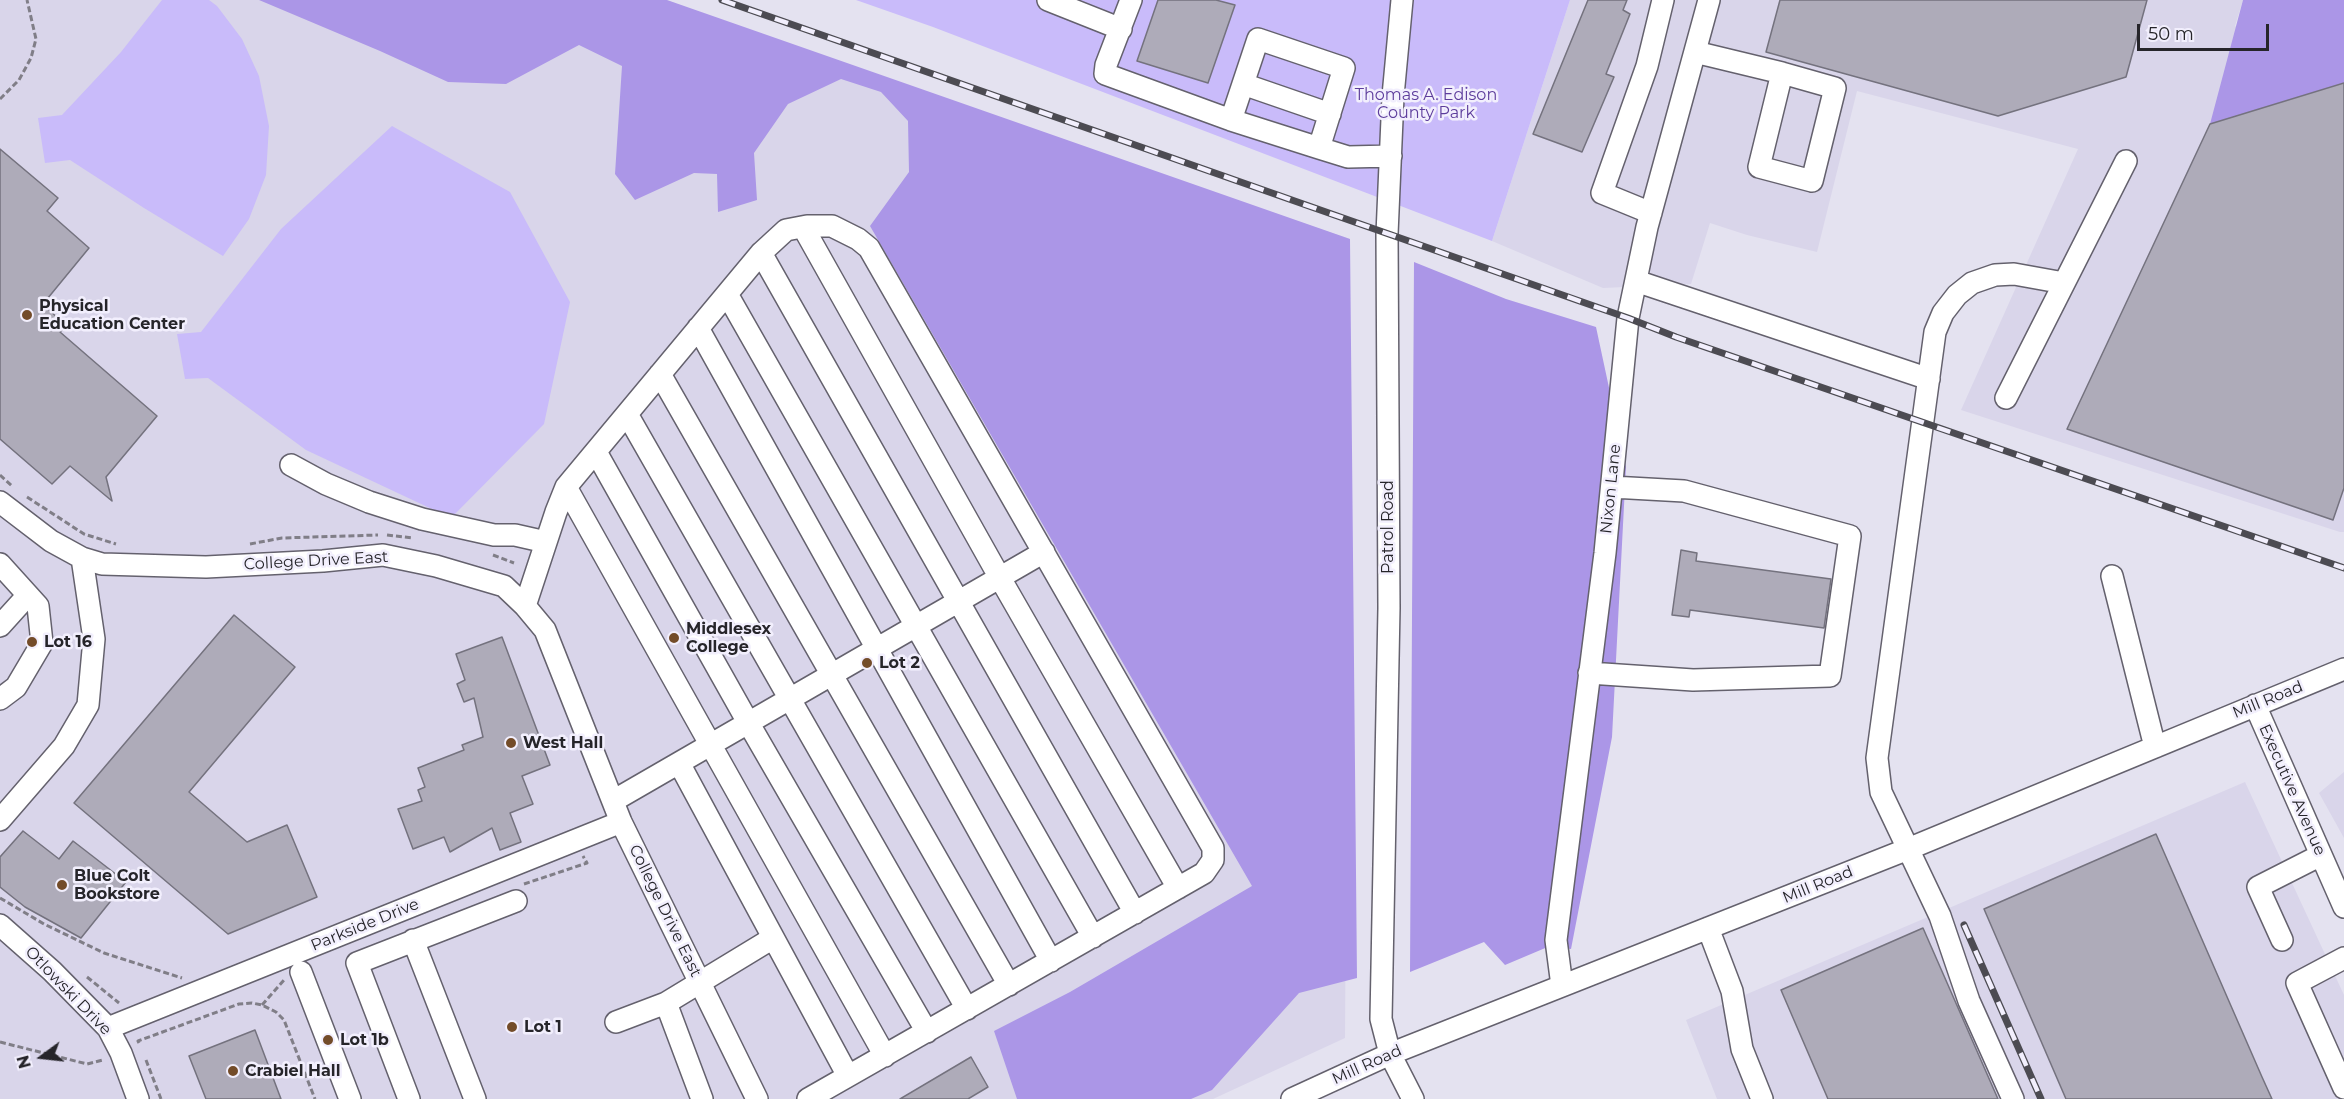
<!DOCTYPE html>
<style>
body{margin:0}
#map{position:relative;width:2344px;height:1099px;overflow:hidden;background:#e4e2f0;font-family:Montserrat,sans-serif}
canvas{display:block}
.north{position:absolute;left:12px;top:1027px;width:60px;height:60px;-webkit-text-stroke:4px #f2effd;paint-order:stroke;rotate:255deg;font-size:16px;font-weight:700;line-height:24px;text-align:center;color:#26252a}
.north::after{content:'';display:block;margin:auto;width:21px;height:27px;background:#26252a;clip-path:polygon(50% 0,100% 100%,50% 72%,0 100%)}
.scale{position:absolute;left:2137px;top:24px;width:132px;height:27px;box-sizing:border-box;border:3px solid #26252a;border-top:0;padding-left:8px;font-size:18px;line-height:21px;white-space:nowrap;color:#26252a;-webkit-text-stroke:4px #f2effd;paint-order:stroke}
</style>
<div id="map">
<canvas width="2344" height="1099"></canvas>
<div class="north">N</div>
<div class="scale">50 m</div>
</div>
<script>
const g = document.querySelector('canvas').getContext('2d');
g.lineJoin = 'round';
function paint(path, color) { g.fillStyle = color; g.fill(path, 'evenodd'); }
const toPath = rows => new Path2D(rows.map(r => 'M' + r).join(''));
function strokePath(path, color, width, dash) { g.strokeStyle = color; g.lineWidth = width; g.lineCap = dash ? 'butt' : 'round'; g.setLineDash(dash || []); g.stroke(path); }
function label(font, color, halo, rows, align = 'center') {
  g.font = font + ' Montserrat,sans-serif'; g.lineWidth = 5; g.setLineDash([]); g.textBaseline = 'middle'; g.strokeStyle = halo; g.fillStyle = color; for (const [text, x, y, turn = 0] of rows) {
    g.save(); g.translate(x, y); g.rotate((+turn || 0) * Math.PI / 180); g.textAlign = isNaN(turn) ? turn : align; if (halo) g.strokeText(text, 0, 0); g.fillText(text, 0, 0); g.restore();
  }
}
const built = toPath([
 [0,0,666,0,1065,142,1350,239,1345,1038,1213,1099,0,1099],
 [1570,0,2243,0,2235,26,2344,83,2344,532,2340,532,1961,410,2078,149,1857,91,1817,252,1747,235,1710,223,1691,284,1603,288,1492,241],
 [2344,772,2344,838,2319,793],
 [2245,782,2344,995,2344,1099,1717,1099,1686,1020]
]);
const green = toPath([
 [162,0,209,0,217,6,242,39,259,76,269,126,266,175,249,219,223,256,144,208,70,160,45,163,38,118,62,115,121,52],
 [856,0,1570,0,1492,241,933,27],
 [392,126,510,192,570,302,544,424,451,518,306,450,208,378,185,379,177,334,201,332,281,229]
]);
const forest = toPath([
 [259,0,667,0,1350,239,1357,978,1299,993,1212,1090,1191,1099,1017,1099,994,1031,1070,992,1252,886,870,226,909,172,908,121,881,92,841,79,788,104,754,153,757,200,718,212,717,174,694,173,635,200,615,174,622,66,579,45,506,84,448,82,380,51],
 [2243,0,2344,0,2344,83,2210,124],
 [1414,262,1506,299,1596,327,1626,467,1612,737,1571,949,1550,946,1505,965,1484,942,1410,972]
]);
const building = toPath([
 [1158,0,1216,0,1235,5,1208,83,1137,61,1158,0],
 [1588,0,1627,0,1623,10,1630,14,1606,74,1614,77,1582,152,1533,134,1588,0],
 [1780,0,2147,0,2126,77,1998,116,1766,52,1780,0],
 [2344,83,2344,488,2333,520,2067,429,2210,124,2344,83],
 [0,149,58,198,47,211,89,248,43,304,66,326,60,332,157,416,106,477,112,501,70,466,52,484,0,439,0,149],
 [1681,550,1697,553,1696,561,1831,579,1824,628,1690,610,1689,617,1672,615,1681,550],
 [234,615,295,667,189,792,247,842,287,825,317,897,228,934,74,803,234,615],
 [502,637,550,765,522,776,533,804,510,813,521,842,500,850,492,828,450,852,444,837,413,849,398,809,422,801,418,790,425,787,418,768,464,750,462,745,483,737,474,698,464,702,457,684,465,680,456,654,502,637],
 [23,831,59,859,73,841,126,882,81,938,25,907,0,887,0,857,23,831],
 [2156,834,2262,1077,2272,1099,2066,1099,1984,909,2156,834],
 [1923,928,1998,1099,1828,1099,1781,990,1923,928],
 [255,1030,281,1099,206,1099,189,1056,255,1030],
 [971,1057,988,1087,968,1099,900,1099,971,1057]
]);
const path = toPath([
 [0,99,19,80,31,58,36,39,27,0],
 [0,475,12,486],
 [27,497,84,534,116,544],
 [387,535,413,538],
 [250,544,282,538,378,535],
 [493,555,514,563],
 [524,884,587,863,583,856],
 [0,898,44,924,104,953,182,978],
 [87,977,119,1003],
 [262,1005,284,980],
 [0,1042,87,1064,103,1060],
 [139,1043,138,1041,239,1004,252,1003,262,1005,276,1012,284,1020,315,1099],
 [146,1060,161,1099]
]);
const minor = toPath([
 [1048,0,1121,29],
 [1131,0,1106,65,1105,74,1231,120],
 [1402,0,1393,96,1387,234,1389,608,1381,1019,1390,1054,1413,1099],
 [1695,52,1782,73,1835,88,1812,181,1759,167,1782,73],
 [1243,84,1330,114],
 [1319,148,1344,68,1258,39,1231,120,1319,148,1348,157,1391,156],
 [1651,213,1602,193,1647,66,1663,0],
 [803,227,1000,578,1178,888],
 [761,253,1135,913],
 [1636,281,1929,379],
 [727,294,1093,937],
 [698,328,1051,961],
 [660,374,1009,985],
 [2006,398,2126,161],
 [627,414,967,1009],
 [596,452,749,724,927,1032],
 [291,465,326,484,369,502,422,519,494,535,515,535,546,542],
 [566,487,885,1056],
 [0,502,51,541,82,558,102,564,206,567,323,561,383,555,436,566,504,586,525,606,545,630,621,822,757,1099],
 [0,564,38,606,42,643,16,687,0,699],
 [2112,576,2155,747],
 [525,606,556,512,566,487,761,253,786,230,807,226,832,226,858,239,869,248,1213,848,1213,860,1204,873,808,1099],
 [0,626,28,595],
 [1589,673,1693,680,1830,676,1850,536,1684,491,1612,487],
 [2255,705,2344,907],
 [679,763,848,1076],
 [613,801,1044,552],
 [0,820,64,746,88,705,94,639,82,558],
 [0,925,52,971,108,1028,121,1053,138,1099],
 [1708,928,1732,991,1742,1049,1762,1099],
 [413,940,475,1099],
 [2282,940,2258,887,2321,855],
 [2344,958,2297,983,2344,1088],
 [301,972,350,1099],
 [1562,986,1556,940,1605,553,1628,318,1647,227,1709,0],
 [666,1003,702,1099],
 [616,1022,666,1003,773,938],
 [108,1028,621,822],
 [409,1099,357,963,516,901],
 [1292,1099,1390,1054,1908,849,2344,669],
 [2013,1099,1969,1001,1940,916,1881,792,1877,758,1935,332,1943,313,1957,295,1972,283,1995,275,2014,274,2064,283]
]);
const rail = toPath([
 [722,0,1628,318,1676,337,2344,568],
 [1964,925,2041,1099]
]);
const markers = [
 [27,315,6,"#734c29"],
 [674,638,6,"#734c29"],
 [32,642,6,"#734c29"],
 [867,663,6,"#734c29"],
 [511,743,6,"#734c29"],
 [62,885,6,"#734c29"],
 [512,1027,6,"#734c29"],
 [328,1040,6,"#734c29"],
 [233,1071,6,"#734c29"]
];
const parkNames = [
 ["Thomas A. Edison",1426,95],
 ["County Park",1426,113]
];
const poiNames = [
 ["Physical",39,306],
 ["Education Center",39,324],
 ["Middlesex",686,629],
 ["College",686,647],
 ["Lot 16",44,642],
 ["Lot 2",879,663],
 ["West Hall",523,743],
 ["Blue Colt",74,876],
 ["Bookstore",74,894],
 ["Lot 1",524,1027],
 ["Lot 1b",340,1040],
 ["Crabiel Hall",245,1071]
];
const streetNames = [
 ["Nixon Lane",1611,489,-84],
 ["Patrol Road",1388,527,-90],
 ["College Drive East",316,561,-3],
 ["Mill Road",2268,700,-22],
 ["Executive Avenue",2292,790,66],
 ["Mill Road",1818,885,-22],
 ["College Drive East",665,911,64],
 ["Parkside Drive",365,925,-22],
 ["Otlowski Drive",68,991,46],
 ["Mill Road",1367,1065,-24]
];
paint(built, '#d9d5ea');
paint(green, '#c9bbfa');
paint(forest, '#ab96e7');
paint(building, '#aeabb9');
strokePath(building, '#74727e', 1.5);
strokePath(minor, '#64616d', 24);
strokePath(path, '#807e87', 3, [6, 3]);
strokePath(minor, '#fff', 21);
strokePath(rail, '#4c4b52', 7);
strokePath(rail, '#f2effd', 4.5, [14]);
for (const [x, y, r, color] of markers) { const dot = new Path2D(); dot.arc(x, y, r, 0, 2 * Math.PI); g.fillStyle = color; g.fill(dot); strokePath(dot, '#f2effd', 2); }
label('16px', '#5d3d9c', '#f2effd', parkNames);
label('bold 16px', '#26252a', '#f2effd', poiNames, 'left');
label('16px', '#26252a', '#f2effd', streetNames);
</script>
